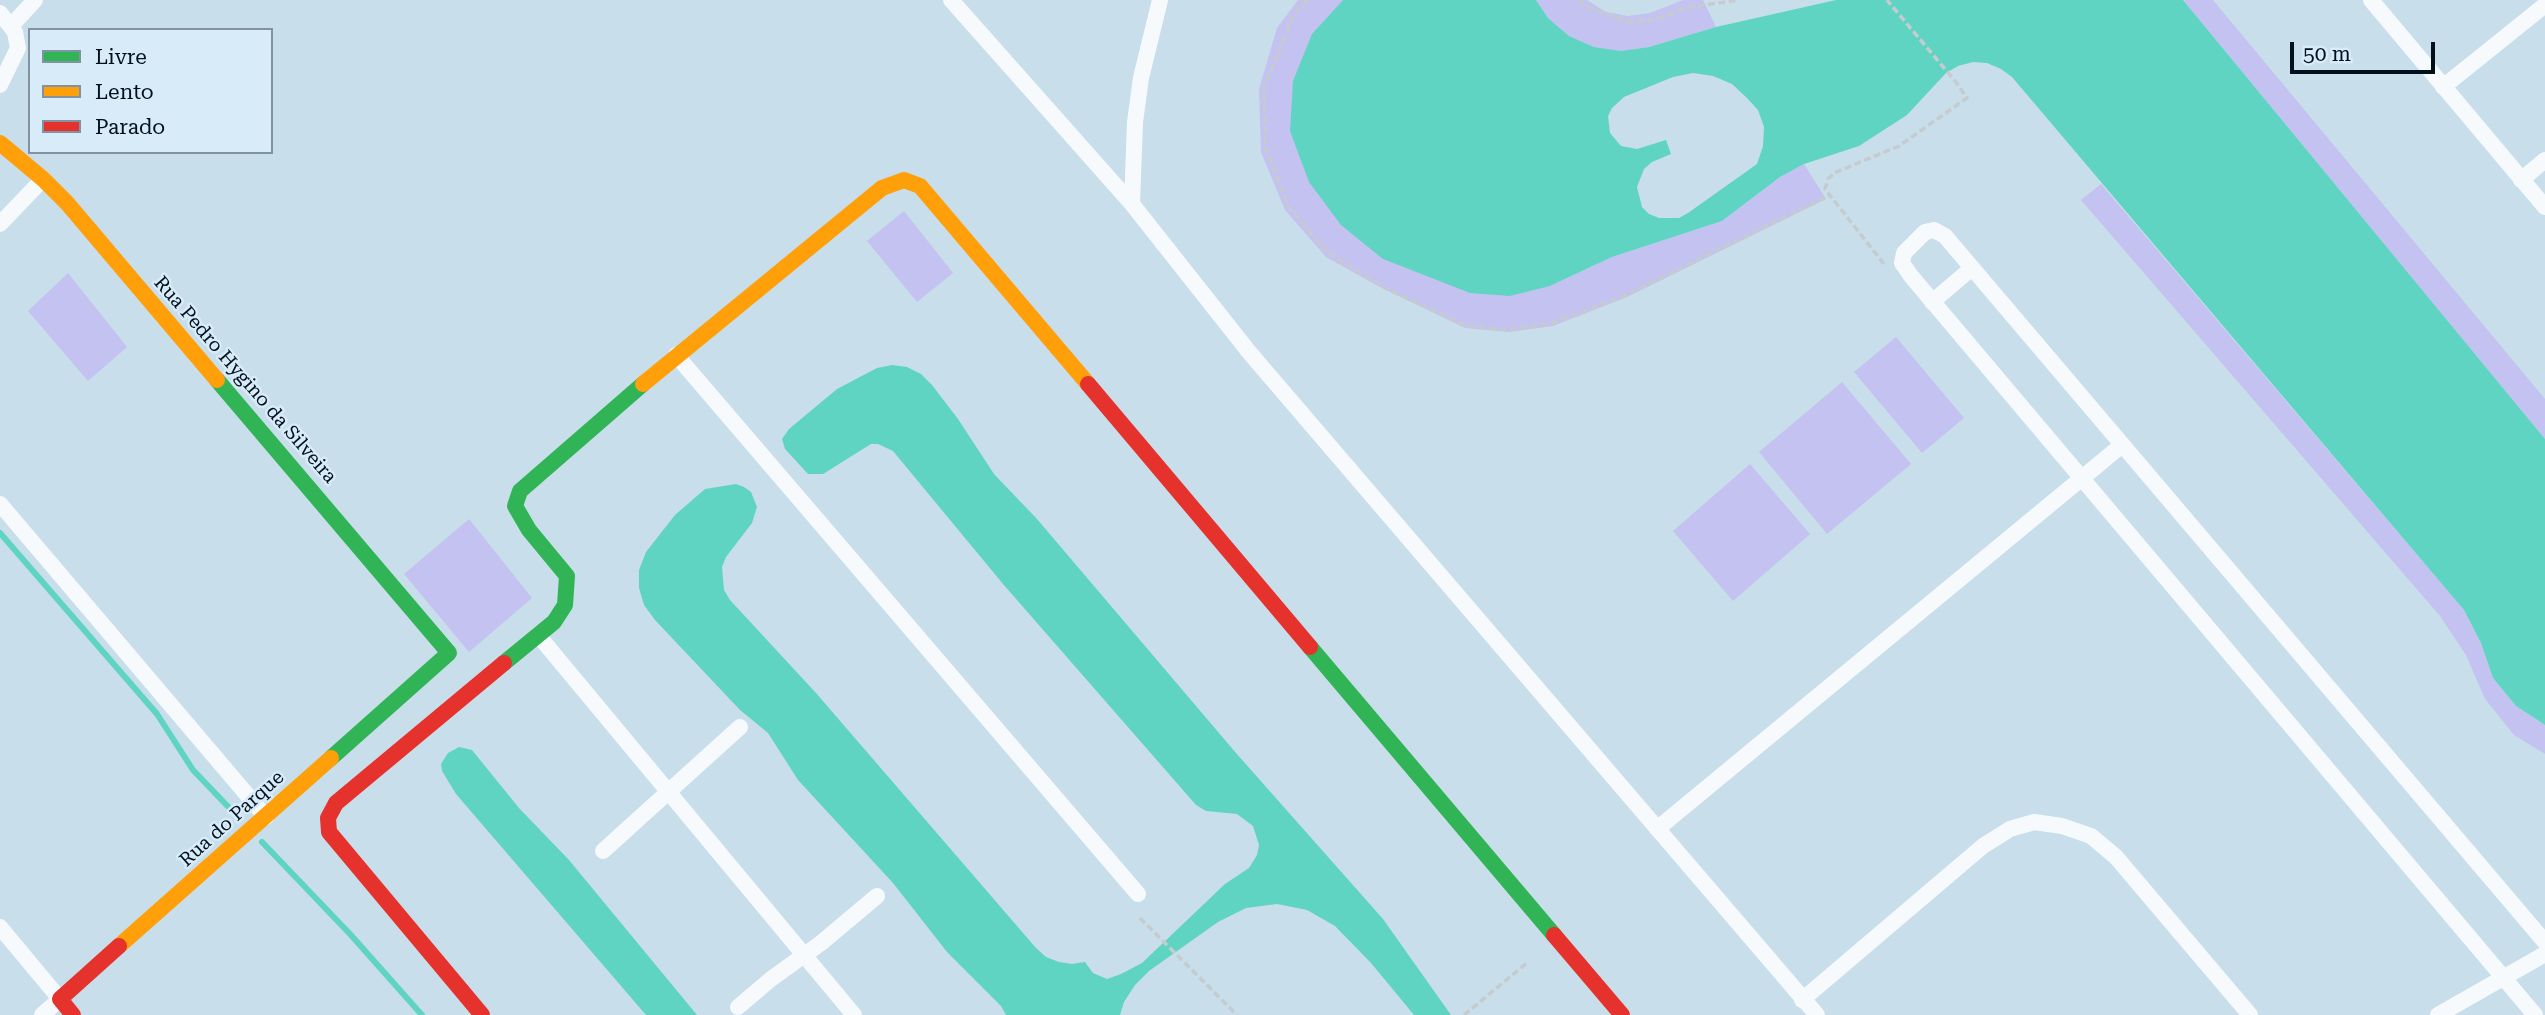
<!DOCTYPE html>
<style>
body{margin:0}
#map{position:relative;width:2545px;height:1015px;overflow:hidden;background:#c8deeb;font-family:"Roboto Serif",serif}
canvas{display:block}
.legend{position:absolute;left:28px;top:28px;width:245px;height:126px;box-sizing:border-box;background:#d7ebf8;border:2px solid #8193a0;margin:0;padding:9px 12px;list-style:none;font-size:21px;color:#01101b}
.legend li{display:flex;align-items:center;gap:14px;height:35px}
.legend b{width:35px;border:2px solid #8193a0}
.scale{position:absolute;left:2290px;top:42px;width:145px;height:32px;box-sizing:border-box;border:4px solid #01101b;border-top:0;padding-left:9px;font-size:21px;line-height:24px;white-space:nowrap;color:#01101b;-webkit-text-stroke:5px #d7ebf8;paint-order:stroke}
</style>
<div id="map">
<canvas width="2545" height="1015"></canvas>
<ul class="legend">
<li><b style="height:9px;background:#30b455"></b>Livre</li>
<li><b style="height:9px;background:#ff9f0a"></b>Lento</li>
<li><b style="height:9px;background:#e5322d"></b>Parado</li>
</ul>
<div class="scale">50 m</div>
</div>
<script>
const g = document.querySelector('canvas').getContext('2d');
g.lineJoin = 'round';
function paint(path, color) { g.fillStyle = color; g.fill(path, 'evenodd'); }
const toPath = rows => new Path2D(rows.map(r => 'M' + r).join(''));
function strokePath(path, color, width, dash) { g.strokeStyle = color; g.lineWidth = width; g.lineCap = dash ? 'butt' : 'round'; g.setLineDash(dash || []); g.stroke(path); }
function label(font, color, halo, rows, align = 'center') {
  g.font = font + ' "Roboto Serif",serif'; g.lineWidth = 5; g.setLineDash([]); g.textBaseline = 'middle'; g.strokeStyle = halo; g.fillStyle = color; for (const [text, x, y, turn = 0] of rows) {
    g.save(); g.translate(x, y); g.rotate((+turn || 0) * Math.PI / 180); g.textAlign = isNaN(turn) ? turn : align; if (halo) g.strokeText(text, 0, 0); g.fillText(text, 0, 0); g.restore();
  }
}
const green = toPath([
 [1298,0,1343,0,1312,35,1550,286,1612,257,1722,221,1780,177,1804,164,1826,199,1627,297,1553,326,1509,332,1465,328,1380,287,1326,257,1285,210,1261,152,1259,89,1277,28],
 [1536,0,1587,0,1606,12,1628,16,1650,13,1683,0,1703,0,1716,27,1649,47,1621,51,1594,47,1569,36,1548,18],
 [2183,0,2213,0,2545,399,2545,439],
 [2101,184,2464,610,2481,643,2493,678,2516,706,2545,725,2545,754,2514,735,2485,699,2466,655,2440,616,2081,200],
 [904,211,953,273,917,302,867,241],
 [68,273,127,347,88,381,28,311],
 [1896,337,1964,418,1922,453,1854,372],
 [1842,382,1911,464,1827,534,1759,452],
 [1750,464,1810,534,1733,601,1673,531],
 [469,519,532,598,469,652,404,574]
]);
const water = toPath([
 [1343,0,1536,0,1548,18,1569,36,1594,47,1621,51,1649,47,1716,27,1836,0,2183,0,2545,439,2545,725,2516,706,2493,678,2481,643,2464,610,2012,77,2001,69,1987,63,1973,62,1958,66,1946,73,1907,115,1859,146,1804,164,1780,177,1722,221,1612,257,1550,286,1510,296,1470,293,1383,259,1341,225,1309,182,1290,131,1293,81,1312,34],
 [1693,73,1713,76,1732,84,1747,98,1758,110,1764,127,1763,146,1757,164,1688,213,1679,218,1659,218,1649,214,1642,207,1637,187,1644,169,1652,162,1671,154,1666,140,1637,149,1621,146,1610,133,1608,116,1612,108,1624,97,1673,77],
 [892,365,907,367,921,374,932,385,958,419,994,474,1037,519,1236,753,1383,919,1451,1015,1414,1015,1371,963,1335,926,1307,910,1277,904,1246,908,1218,922,1149,971,1135,985,1124,1002,1120,1015,1006,1015,1001,1006,947,952,893,883,798,780,768,733,740,710,655,620,644,605,639,588,639,570,646,552,675,515,705,489,736,484,744,487,751,492,757,507,752,523,726,557,722,567,724,590,730,600,816,693,1036,948,1046,957,1059,962,1072,964,1085,962,1093,973,1107,979,1121,974,1142,963,1225,884,1249,868,1257,855,1259,845,1253,826,1237,814,1206,811,1196,805,1003,584,893,451,878,444,871,444,823,474,808,474,785,449,782,439,789,429,837,389,877,368],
 [459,747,472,750,519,808,569,860,697,1015,646,1015,456,794,442,771,441,764,448,753]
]);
const stream = toPath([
 [0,533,157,714,193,770,238,817],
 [262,842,350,934,422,1015]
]);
const path = toPath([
 [1307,0,1294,15,1264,87,1266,149,1288,206,1327,252,1383,287,1464,325,1507,330,1552,323,1624,296,1830,195],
 [1580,0,1584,6,1629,22,1658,19,1685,8,1739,0],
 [1884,264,1825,189,1828,179,1834,173,1899,146,1967,98,1955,81,1887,0],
 [1140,918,1237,1015],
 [1464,1015,1528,962]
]);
const street = toPath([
 [951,0,1132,204,1249,352,1817,1015],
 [2371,0,2545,207],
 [0,13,15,32,18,48,0,85],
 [11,26,35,0],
 [2443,87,2545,5],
 [2521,180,2545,160],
 [1132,204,1135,122,1141,78,1160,0],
 [0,224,43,179],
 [1932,302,1972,268],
 [676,355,1138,894],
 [0,504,266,817],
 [538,635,854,1015],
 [1657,829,2122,445],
 [603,851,740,727],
 [0,927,60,999,42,1015],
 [1802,1000,1983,846,2010,829,2034,822,2062,826,2091,836,2116,857,2250,1015],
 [738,1007,771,979,821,943,877,896],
 [2438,1015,2545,954],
 [2535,1015,1911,276,1902,263,1904,253,1925,232,1934,230,1945,236,2545,942]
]);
const fast = toPath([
 [217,380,449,653,331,758],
 [1310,647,1554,935],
 [504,663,554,622,565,605,567,576,529,530,515,506,520,491,643,384]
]);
const slow = toPath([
 [0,143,43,179,67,203,217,380],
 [643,384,882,188,904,180,920,186,1088,384],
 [119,946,331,758]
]);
const jam = toPath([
 [1088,384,1310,647],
 [1554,935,1622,1015],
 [73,1015,60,999,119,946],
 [482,1015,329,832,328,818,336,803,504,663]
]);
const streetNames = [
 ["Rua Pedro Hygino da Silveira",245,380,49],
 ["Rua do Parque",232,819,-42]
];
paint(green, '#c3c2f0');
paint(water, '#60d4c2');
strokePath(stream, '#60d4c2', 6);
strokePath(path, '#c5cbcf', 3.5, [7, 3.5]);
strokePath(street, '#f7fafc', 16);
strokePath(fast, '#30b455', 16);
strokePath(slow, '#ff9f0a', 16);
strokePath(jam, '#e5322d', 16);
label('19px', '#01101b', '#d7ebf8', streetNames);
</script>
